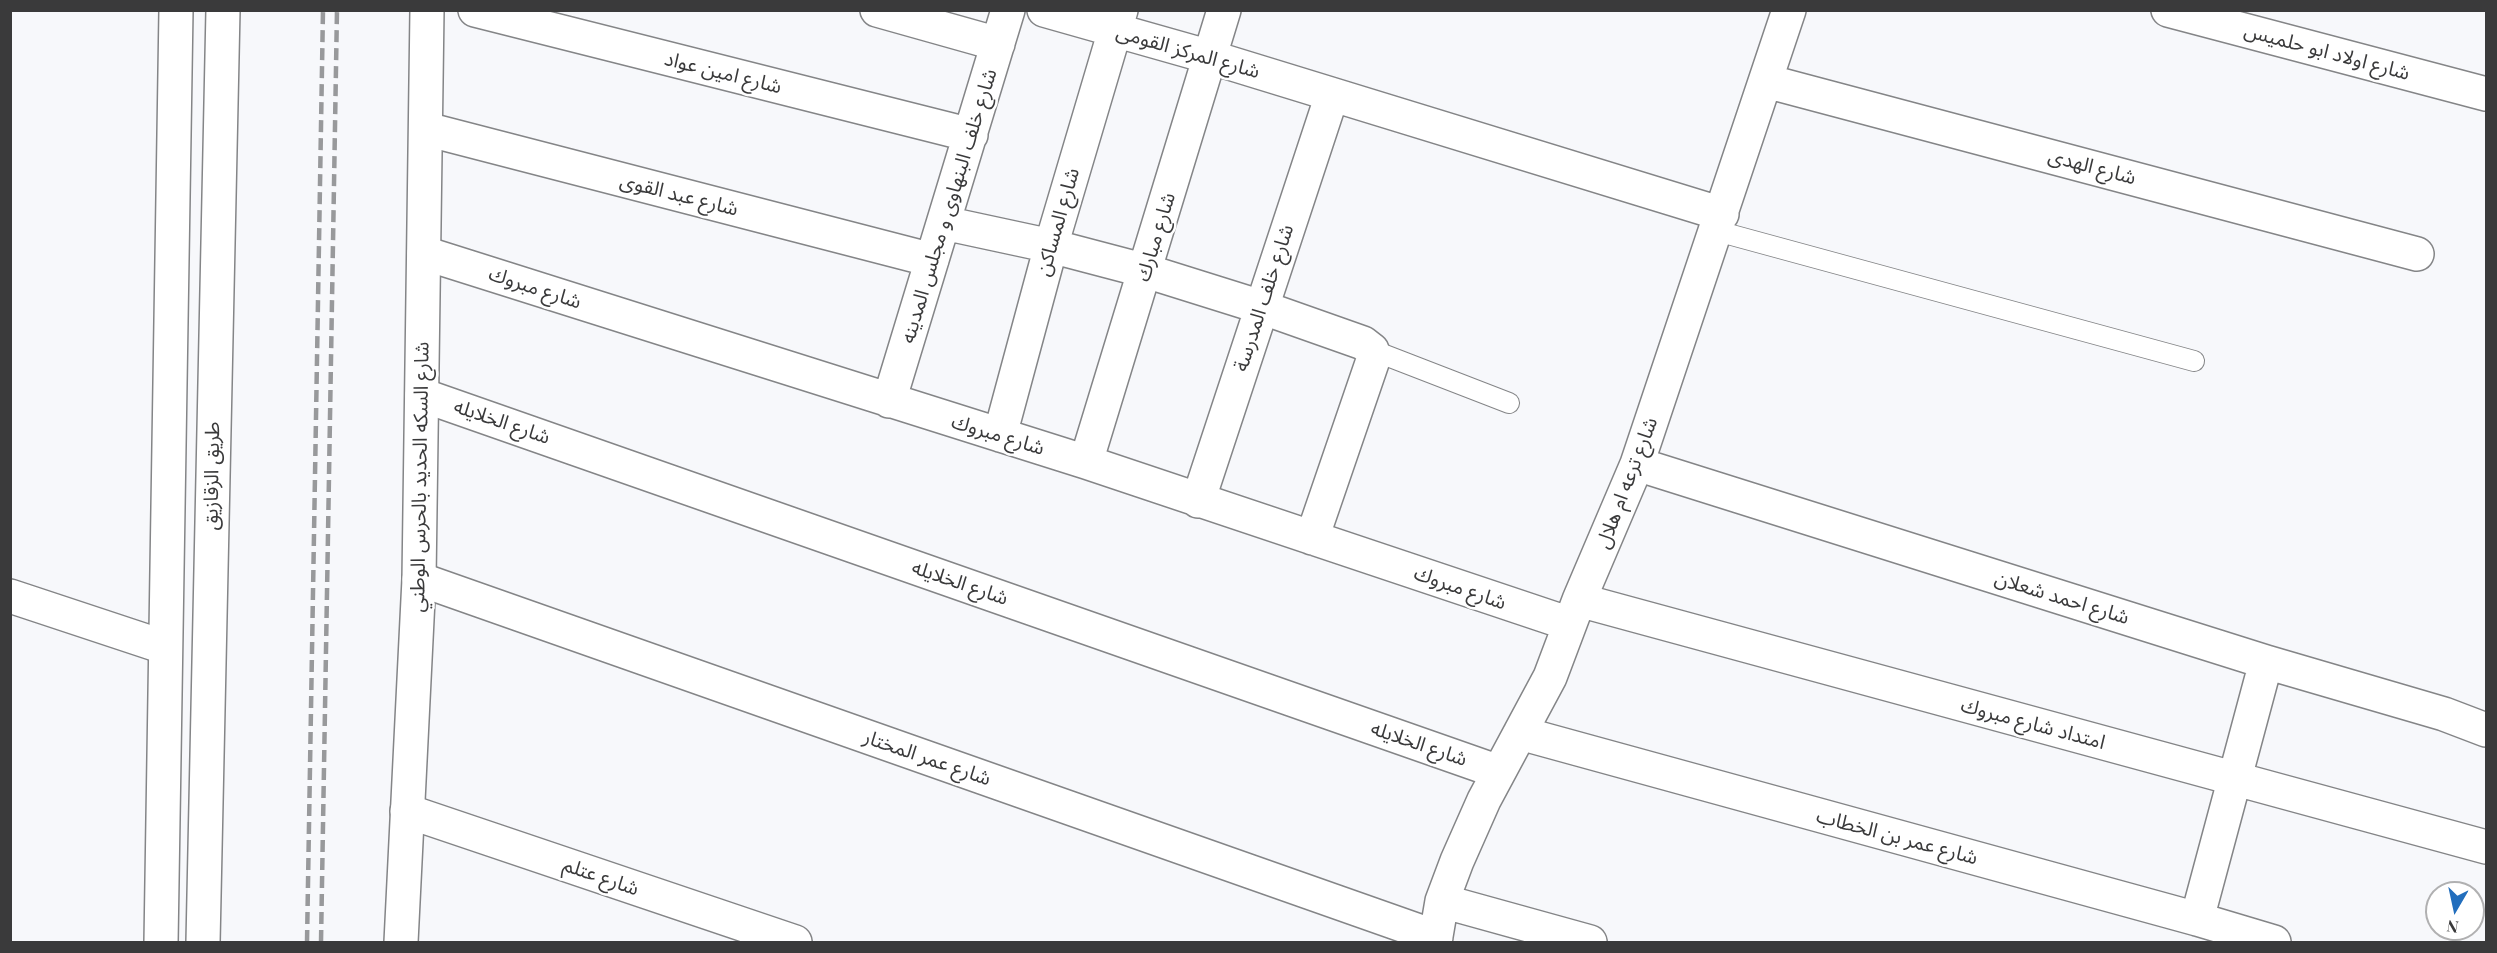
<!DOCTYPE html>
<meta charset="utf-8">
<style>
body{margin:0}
#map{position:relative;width:2497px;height:953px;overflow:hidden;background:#f7f8fb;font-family:"Playfair Display",serif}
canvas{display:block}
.frame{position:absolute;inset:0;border:12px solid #3a3a3b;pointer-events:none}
.north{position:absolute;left:2425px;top:881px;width:60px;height:60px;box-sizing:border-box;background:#fff;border:2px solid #b0b0b1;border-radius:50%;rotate:189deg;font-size:16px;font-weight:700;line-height:24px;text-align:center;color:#3a3a3b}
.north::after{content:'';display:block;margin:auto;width:21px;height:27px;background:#226ebd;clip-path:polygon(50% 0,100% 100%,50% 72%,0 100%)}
</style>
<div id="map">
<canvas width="2497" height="953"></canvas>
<div class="frame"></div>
<div class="north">N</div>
</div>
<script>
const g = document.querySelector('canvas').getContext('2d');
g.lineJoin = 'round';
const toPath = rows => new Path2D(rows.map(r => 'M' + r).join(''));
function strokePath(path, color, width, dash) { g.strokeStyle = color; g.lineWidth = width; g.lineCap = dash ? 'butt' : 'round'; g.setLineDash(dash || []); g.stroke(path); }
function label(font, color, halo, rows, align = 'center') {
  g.font = font + ' "Playfair Display","Noto Sans Arabic",serif'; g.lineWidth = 5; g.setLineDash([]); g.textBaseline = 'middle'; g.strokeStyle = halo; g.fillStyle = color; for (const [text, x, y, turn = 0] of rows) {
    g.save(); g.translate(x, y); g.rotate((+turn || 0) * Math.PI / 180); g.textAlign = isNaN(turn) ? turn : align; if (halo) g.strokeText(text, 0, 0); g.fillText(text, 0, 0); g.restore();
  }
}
const service = toPath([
 [1717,231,2194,361],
 [1372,350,1509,403]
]);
const minor = toPath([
 [475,10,971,135],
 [877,10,998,44],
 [1044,10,1210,57,1722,214],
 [2168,10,2486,94],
 [1766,81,2417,254],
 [426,129,932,260],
 [944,223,1051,246,1146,271,1261,307,1363,343,1372,350,1373,360,1312,538],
 [424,253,1086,462,1570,624],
 [422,395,1499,772],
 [889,401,1008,10],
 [1000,435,1051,246,1121,10],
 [1086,462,1224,10],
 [1637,464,2266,662,2444,714,2486,730],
 [1198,501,1332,95],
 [419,579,1436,937],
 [10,596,164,647],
 [1579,600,2486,847],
 [1520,733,2197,919,2274,942],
 [407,811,795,942],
 [1442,901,1590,942],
 [2197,919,2266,662],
 [1435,942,1442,901,1457,861,1484,800,1550,677,1579,600,1637,464,1789,10]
]);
const tertiary = toPath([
 [401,942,419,579,427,10]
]);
const secondary = toPath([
 [161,942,176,10],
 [203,942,223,10]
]);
const rail = toPath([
 [307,942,323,10],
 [321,942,337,10]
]);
const streetNames = [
 ["شارع المركز القومى",1188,52,16],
 ["شارع اولاد ابو حلميس",2327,52,15],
 ["شارع امين عواد",723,73,14],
 ["شارع الهدى",2092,167,15],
 ["شارع عبد القوى",679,195,14],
 ["شارع خلف البنهاوى و مجلس المدينه",949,206,-73],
 ["شارع المساكن",1058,222,-74],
 ["شارع مبارك",1156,237,-73],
 ["شارع مبروك",535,288,18],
 ["شارع خلف المدرسة",1264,298,-72],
 ["شارع الخلايله",502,422,19],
 ["شارع مبروك",998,435,17],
 ["طريق الزقازيق",212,476,-89],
 ["شارع السكه الحديد بالحرس الوطني",420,477,-89],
 ["شارع ترعه ام هلال",1627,483,-69],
 ["شارع الخلايله",960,583,19],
 ["شارع مبروك",1460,588,19],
 ["شارع احمد شعلان",2062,598,17],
 ["امتداد شارع مبروك",2033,724,15],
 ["شارع الخلايله",1419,744,19],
 ["شارع عمر المختار",927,758,19],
 ["شارع عمر بن الخطاب",1897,837,15],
 ["شارع عتلم",601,877,19]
];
strokePath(service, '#848587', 22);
strokePath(minor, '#848587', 36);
strokePath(tertiary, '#848587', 36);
strokePath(secondary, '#848587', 36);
strokePath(service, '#fff', 20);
strokePath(minor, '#fff', 33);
strokePath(tertiary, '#fff', 33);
strokePath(secondary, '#fff', 33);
strokePath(rail, '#98999b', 4.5, [12, 6]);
label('20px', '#3a3a3b', '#fff', streetNames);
</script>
